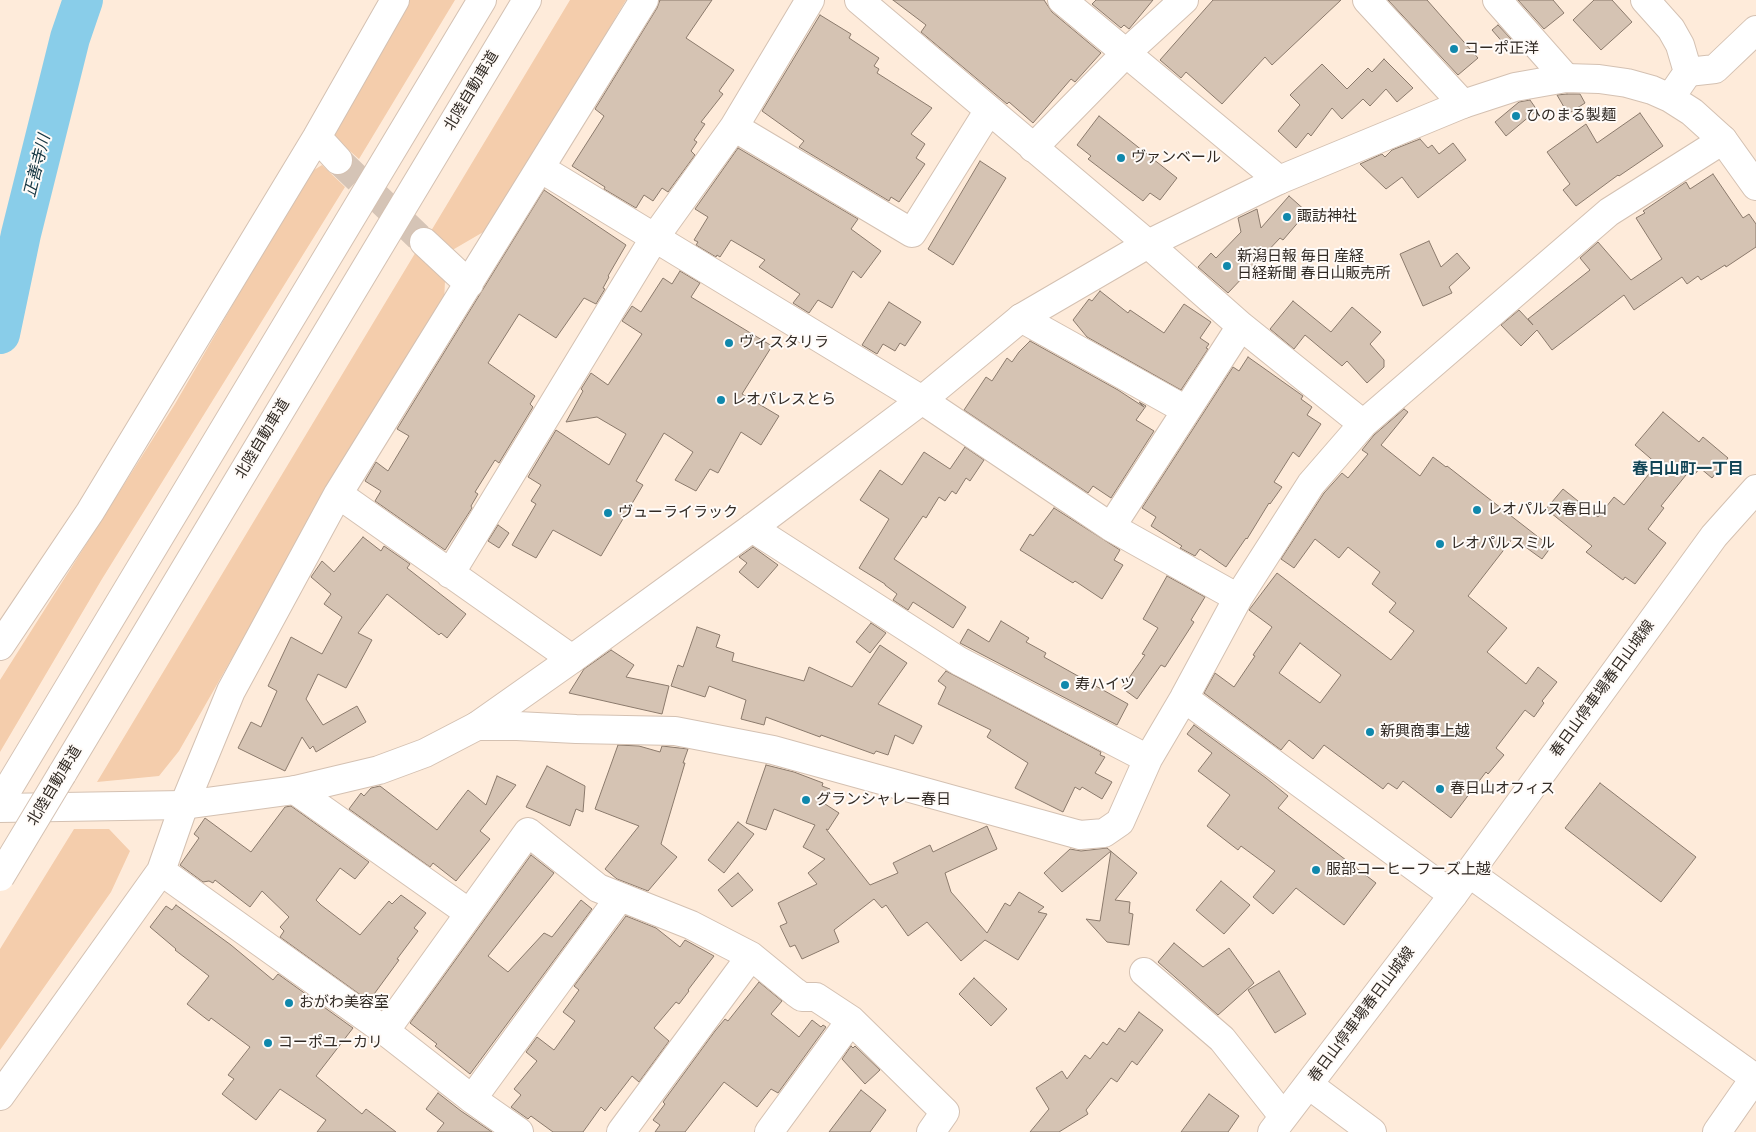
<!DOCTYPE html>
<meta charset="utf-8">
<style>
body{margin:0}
canvas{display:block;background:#feebda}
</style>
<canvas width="1756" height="1132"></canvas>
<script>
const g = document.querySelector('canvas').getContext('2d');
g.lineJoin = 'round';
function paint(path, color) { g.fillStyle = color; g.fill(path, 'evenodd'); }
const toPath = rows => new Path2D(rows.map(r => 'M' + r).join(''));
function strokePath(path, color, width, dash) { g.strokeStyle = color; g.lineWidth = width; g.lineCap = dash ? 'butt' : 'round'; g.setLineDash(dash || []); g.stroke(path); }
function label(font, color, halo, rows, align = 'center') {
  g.font = font + ' "Source Serif 4","Noto Sans JP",serif'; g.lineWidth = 4; g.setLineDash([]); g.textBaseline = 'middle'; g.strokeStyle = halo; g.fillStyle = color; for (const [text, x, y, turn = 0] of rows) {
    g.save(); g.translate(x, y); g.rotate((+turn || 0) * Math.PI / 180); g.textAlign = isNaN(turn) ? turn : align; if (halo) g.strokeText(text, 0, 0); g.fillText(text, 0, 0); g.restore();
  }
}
const green = toPath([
 [397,0,455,0,359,159,329,133],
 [570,0,626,0,567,100,485,231,449,252,431,231],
 [322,165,345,187,102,579,0,752,0,680,175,404,240,292,292,191,306,175],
 [417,250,445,281,444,303,316,511,179,751,159,776,97,782],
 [74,829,109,829,130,851,111,892,0,1050,0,949]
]);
const river = toPath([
 [0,334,21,234,70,38,83,0]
]);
const building = toPath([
 [660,0,712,0,686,38,734,70,719,91,723,94,701,122,705,124,694,140,697,142,691,151,695,155,668,192,662,188,653,201,644,195,636,208,604,189,605,187,572,166,604,116,595,109,657,8,660,0],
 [893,0,1044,0,1052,12,1101,53,1075,82,1071,79,1033,123,1009,102,1007,104,921,32,926,25,893,0],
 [1096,0,1153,0,1129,29,1124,25,1121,28,1092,4,1096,0],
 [1213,0,1341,0,1272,65,1265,57,1222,104,1186,72,1181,78,1160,60,1213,0],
 [1388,0,1427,0,1478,58,1458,75,1388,0],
 [1518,0,1553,0,1564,13,1544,29,1518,0],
 [1594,0,1612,0,1632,22,1601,50,1573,20,1594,0],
 [820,15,851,34,849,38,879,58,874,66,879,69,877,73,932,108,911,134,925,144,916,158,925,164,899,202,891,197,889,201,799,147,804,141,762,111,820,15],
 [1498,25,1511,39,1505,45,1492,30,1498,25],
 [1384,59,1413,88,1397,102,1386,89,1370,106,1363,99,1342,119,1332,108,1311,136,1308,133,1296,148,1278,131,1300,105,1290,95,1322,64,1347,89,1368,68,1372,72,1384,59],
 [1567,94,1580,94,1585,103,1568,114,1557,95,1567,94],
 [1530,100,1537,110,1506,136,1495,122,1519,102,1530,100],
 [1640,113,1663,146,1619,176,1618,175,1576,206,1563,190,1570,184,1547,152,1586,124,1597,143,1640,113],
 [1099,116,1177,178,1160,200,1150,193,1143,201,1088,159,1091,156,1077,145,1099,116],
 [1420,139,1428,148,1432,145,1439,154,1453,143,1466,160,1418,198,1402,177,1386,189,1360,164,1382,154,1385,157,1392,150,1420,139],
 [738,148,858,219,851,229,881,251,861,278,853,271,832,308,818,300,809,313,793,303,800,294,759,267,765,260,731,240,720,257,717,255,716,257,696,245,698,242,694,240,708,217,695,209,738,148],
 [980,161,1006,178,953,265,928,249,980,161],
 [1713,174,1743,218,1749,214,1756,224,1756,247,1726,267,1725,265,1701,280,1698,276,1687,284,1682,277,1634,310,1624,295,1552,350,1537,330,1521,346,1501,325,1519,310,1533,325,1528,319,1590,270,1580,258,1598,242,1631,280,1662,259,1636,218,1645,213,1643,211,1686,182,1690,189,1713,174],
 [544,190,626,245,608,276,609,277,603,288,605,289,596,304,584,298,556,338,519,314,488,363,535,396,530,404,533,407,499,463,495,460,475,492,478,494,471,506,472,508,445,550,375,501,381,491,365,481,376,462,388,471,409,436,397,429,544,190],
 [1289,196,1307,212,1283,240,1280,238,1228,293,1198,267,1211,253,1216,258,1241,232,1238,218,1257,209,1261,228,1289,196],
 [1429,241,1441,267,1457,253,1470,268,1449,287,1452,293,1423,306,1400,254,1429,241],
 [680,271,700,283,691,297,772,346,742,394,779,416,761,445,741,432,718,473,710,469,696,491,675,480,693,452,664,433,636,481,643,485,601,556,553,530,536,558,512,545,536,504,531,501,541,485,528,477,556,430,609,465,626,434,597,417,566,422,583,391,581,389,591,373,608,385,642,334,622,321,632,306,641,312,663,278,672,284,680,271],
 [1100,291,1128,313,1130,310,1164,333,1184,304,1211,322,1200,338,1209,344,1206,348,1208,349,1181,390,1087,337,1073,320,1089,299,1092,301,1100,291],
 [1293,301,1331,332,1352,307,1381,332,1370,344,1384,360,1384,367,1367,383,1347,361,1342,366,1305,335,1294,349,1270,329,1293,301],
 [889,302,921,322,905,346,900,343,895,351,883,344,877,354,862,345,889,302],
 [1030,341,1118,390,1144,407,1139,402,1146,406,1136,420,1154,431,1111,498,1093,486,1088,493,964,410,986,377,992,381,1007,358,1012,362,1019,352,1030,341],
 [1248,357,1303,396,1301,399,1312,407,1307,415,1321,424,1299,457,1293,452,1274,482,1282,487,1270,504,1269,503,1247,539,1246,538,1226,567,1200,549,1195,556,1180,548,1182,546,1151,526,1156,517,1142,508,1233,367,1239,371,1248,357],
 [1404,409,1408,412,1381,445,1420,476,1433,457,1446,467,1447,466,1551,547,1542,559,1513,538,1468,596,1507,628,1487,652,1526,684,1538,667,1557,682,1542,701,1544,703,1534,717,1525,710,1496,748,1504,755,1488,774,1486,772,1451,818,1403,781,1397,789,1388,783,1383,789,1324,745,1313,759,1289,740,1281,750,1204,693,1215,673,1234,687,1255,656,1253,655,1272,627,1249,610,1277,573,1391,660,1414,631,1389,612,1396,603,1372,584,1380,572,1348,547,1339,558,1315,539,1294,568,1281,559,1324,493,1342,473,1348,478,1368,454,1362,450,1374,435,1404,409],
 [1300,643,1341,675,1320,703,1279,673,1300,643],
 [1663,412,1699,442,1703,437,1728,458,1712,478,1700,468,1695,474,1690,470,1661,506,1664,508,1648,529,1666,543,1635,584,1625,577,1623,580,1586,552,1592,546,1546,509,1563,489,1598,517,1614,497,1624,505,1657,464,1635,445,1663,412],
 [965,447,984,460,970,481,966,478,956,494,952,491,945,501,939,497,926,518,923,516,894,559,966,607,953,628,913,602,908,610,893,600,897,594,885,585,885,584,859,568,889,519,860,500,880,470,902,485,924,452,950,469,965,447],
 [1054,508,1120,550,1114,560,1123,565,1102,599,1075,581,1073,583,1020,550,1030,534,1033,536,1054,508],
 [498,525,509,533,499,548,488,541,498,525],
 [363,537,381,551,384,546,410,564,407,568,466,614,447,638,441,633,439,635,387,594,358,633,372,640,346,688,318,674,306,699,323,725,357,706,366,722,316,752,313,746,310,749,302,737,285,771,238,748,251,722,261,727,277,691,268,686,291,637,322,654,342,617,324,604,331,594,311,577,322,561,334,572,363,537],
 [753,547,778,565,758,588,739,572,747,563,739,557,753,547],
 [1167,576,1205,597,1191,620,1194,622,1165,667,1161,665,1137,699,1122,688,1145,655,1142,654,1158,628,1143,619,1167,576],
 [1001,621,1029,638,1026,642,1046,653,1044,657,1128,704,1117,725,960,643,968,629,989,642,1001,621],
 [871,623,886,633,870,653,856,642,871,623],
 [697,627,720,635,716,647,734,653,732,661,804,681,809,667,852,687,880,645,907,663,878,704,922,726,913,744,895,735,888,755,876,751,874,754,821,735,820,737,766,717,764,725,741,719,746,700,709,686,705,697,671,686,678,665,683,667,697,627],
 [611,650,634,665,626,677,669,686,662,714,569,693,584,669,611,650],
 [946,671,1101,752,1100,755,1105,757,1095,773,1112,782,1102,799,1082,787,1080,790,1075,787,1063,812,1015,788,1028,763,987,737,991,730,938,704,946,687,938,681,946,671],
 [1194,725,1266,778,1288,796,1278,808,1376,883,1344,925,1296,888,1273,914,1253,897,1275,871,1241,846,1238,850,1207,826,1230,795,1198,771,1212,753,1187,734,1194,725],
 [618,745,639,746,660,752,662,746,688,749,683,763,685,763,661,844,677,857,648,891,617,879,605,869,639,826,595,809,618,745],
 [766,765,794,772,823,783,822,786,830,789,825,804,839,813,828,830,826,829,870,885,898,873,893,863,930,845,933,852,987,826,997,849,945,873,951,892,987,933,1005,903,1010,906,1019,892,1044,907,1038,912,1047,914,1018,960,985,940,961,961,927,922,908,936,886,905,882,908,874,899,834,930,839,942,802,959,795,945,790,947,780,926,787,923,778,903,817,884,808,873,825,859,803,847,815,825,774,809,766,830,746,823,766,765],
 [547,766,585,786,583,812,576,809,570,826,526,807,547,766],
 [497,776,516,785,480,831,490,839,456,881,433,863,430,867,349,809,361,793,364,796,371,788,380,786,437,830,468,790,486,805,497,776],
 [1600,783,1696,857,1661,902,1565,828,1600,783],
 [291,806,369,862,355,879,340,868,316,900,321,905,360,935,389,901,392,904,401,895,426,913,414,928,418,931,397,959,399,960,369,1001,280,937,284,931,280,927,289,917,262,891,250,907,215,880,213,883,209,881,203,882,180,865,199,838,194,834,205,818,251,852,285,807,291,806],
 [738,822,754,834,724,873,708,860,738,822],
 [1107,848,1137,873,1115,900,1130,902,1129,913,1133,914,1129,945,1107,942,1086,919,1100,921,1111,851,1062,892,1044,873,1070,849,1081,851,1107,848],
 [531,855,554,873,488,956,508,972,544,933,552,937,581,900,592,909,470,1074,435,1046,437,1044,410,1023,531,855],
 [738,873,753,890,732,907,718,890,738,873],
 [1221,881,1250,905,1224,934,1196,910,1221,881],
 [176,905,231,945,273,980,278,974,353,1028,316,1076,362,1114,366,1109,396,1132,317,1132,326,1120,280,1089,256,1120,222,1094,234,1079,228,1075,250,1047,211,1018,209,1021,187,1004,209,976,175,950,176,949,150,927,166,906,172,910,176,905],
 [626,916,656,928,680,947,685,940,714,956,688,990,689,991,679,1004,676,1002,654,1028,669,1041,639,1082,632,1076,605,1111,601,1107,583,1132,553,1132,531,1116,528,1119,511,1107,521,1095,514,1089,537,1061,526,1052,537,1037,554,1050,575,1021,563,1012,579,990,574,986,626,916],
 [1174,943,1203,967,1229,948,1254,983,1218,1015,1158,962,1174,943],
 [1279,971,1306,1014,1275,1033,1248,990,1279,971],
 [974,978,1007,1009,991,1026,959,994,974,978],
 [759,982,782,1001,771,1014,799,1037,812,1020,821,1027,823,1025,826,1027,778,1093,771,1089,757,1107,724,1082,685,1132,655,1132,660,1125,653,1120,665,1104,663,1102,715,1031,725,1019,728,1021,759,982],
 [1139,1012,1163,1030,1137,1065,1132,1061,1117,1082,1111,1078,1086,1110,1088,1114,1059,1132,1030,1132,1049,1109,1036,1088,1062,1071,1067,1079,1085,1055,1090,1059,1103,1042,1107,1045,1119,1028,1125,1032,1139,1012],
 [851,1046,853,1048,855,1046,880,1070,865,1084,842,1059,851,1046],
 [861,1090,886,1110,870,1132,829,1132,861,1090],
 [438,1093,461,1111,492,1132,437,1132,444,1123,426,1109,438,1093],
 [1209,1094,1239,1116,1228,1132,1181,1132,1209,1094]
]);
const minorTunnel = toPath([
 [338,160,424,242]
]);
const minor = toPath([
 [859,0,1148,244,1241,326,1363,424],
 [1062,0,1279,180],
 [1367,0,1463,104],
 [1497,0,1566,78],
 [1688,72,1715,69,1756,30],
 [734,127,912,233,989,110],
 [317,137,338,160],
 [1033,148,1126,53,1184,0],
 [540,168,922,400,1111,527,1238,598],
 [424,242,469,284],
 [1021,318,1186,410],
 [338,494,572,659],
 [1111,527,1241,326],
 [752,528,959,661,1148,759],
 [450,574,655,237,734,127,810,0],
 [0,646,90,512,317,137,395,0],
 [1184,698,1453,895],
 [477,726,517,726,576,729,675,731,773,750,1080,835,1104,833,1120,822,1148,759,1184,698,1238,598,1311,484,1363,424,1609,212,1723,140],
 [295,790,469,913],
 [161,871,385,1031,472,1099,519,1132],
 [1469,873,1755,1078],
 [1144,972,1222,1039,1283,1116],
 [385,1031,528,832,598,888,691,925,751,956,795,992,802,997,816,997,851,1020,945,1112,931,1132],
 [1309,1085,1372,1132],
 [0,1096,161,871,184,805,231,691,338,494,644,0],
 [472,1099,620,897],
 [621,1132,751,956],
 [769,1132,851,1020],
 [1717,1132,1756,1076]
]);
const tertiary = toPath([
 [1645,0,1671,29,1680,45,1688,72,1670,98],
 [0,808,184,805,295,790,379,770,425,753,477,726,572,659,752,528,922,400,1021,318,1148,244,1279,180,1463,104,1515,87,1566,78,1599,79,1627,83,1652,90,1670,98,1692,112,1723,140,1756,186]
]);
const secondary = toPath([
 [1272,1132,1453,895,1714,536,1756,489]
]);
const motorway = toPath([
 [62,774,527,0],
 [0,802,482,0]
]);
const motorwayBridge = toPath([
 [0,877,62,774]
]);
const markers = [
 [1454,49,5,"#1088ac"],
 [1516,116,5,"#1088ac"],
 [1121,158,5,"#1088ac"],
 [1287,217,5,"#1088ac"],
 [1227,266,5,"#1088ac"],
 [729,343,5,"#1088ac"],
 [721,400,5,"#1088ac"],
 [1477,510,5,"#1088ac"],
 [608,513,5,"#1088ac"],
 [1440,544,5,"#1088ac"],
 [1065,685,5,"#1088ac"],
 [1370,732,5,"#1088ac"],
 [1440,789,5,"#1088ac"],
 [806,800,5,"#1088ac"],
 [1316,870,5,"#1088ac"],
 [289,1003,5,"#1088ac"],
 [268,1043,5,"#1088ac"]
];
const poiNames = [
 ["コーポ正洋",1464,49],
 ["ひのまる製麺",1526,116],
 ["ヴァンベール",1131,158],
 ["諏訪神社",1297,217],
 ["新潟日報 毎日 産経",1237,257],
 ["日経新聞 春日山販売所",1237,274],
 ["ヴィスタリラ",739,343],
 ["レオパレスとら",731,400],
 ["レオパルス春日山",1487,510],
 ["ヴューライラック",618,513],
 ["レオパルスミル",1450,544],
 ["寿ハイツ",1075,685],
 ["新興商事上越",1380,732],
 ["春日山オフィス",1450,789],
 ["グランシャレー春日",816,800],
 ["服部コーヒーフーズ上越",1326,870],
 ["おがわ美容室",299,1003],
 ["コーポユーカリ",278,1043]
];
const streetNames = [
 ["北陸自動車道",472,91,-59],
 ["北陸自動車道",263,439,-59],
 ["春日山停車場春日山城線",1603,689,-54],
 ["北陸自動車道",55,786,-59],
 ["春日山停車場春日山城線",1362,1015,-53]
];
const waterNames = [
 ["正善寺川",38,166,-76]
];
const neighbourhoodNames = [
 ["春日山町一丁目",1688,470]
];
paint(green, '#f4cdac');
strokePath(river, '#89cde9', 40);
paint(building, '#d5c3b3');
strokePath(building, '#8b7a6c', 1);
strokePath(minorTunnel, '#d5c4b6', 28, [28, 14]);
strokePath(minor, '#d4c1b2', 30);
strokePath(tertiary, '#d4c1b2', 30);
strokePath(secondary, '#d4c1b2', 30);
strokePath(motorway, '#d4c1b2', 30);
strokePath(minor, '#fff', 28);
strokePath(tertiary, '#fff', 28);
strokePath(secondary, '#fff', 28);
strokePath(motorway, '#fff', 28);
strokePath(motorwayBridge, '#d4c1b2', 30, []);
strokePath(motorwayBridge, '#fff', 28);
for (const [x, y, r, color] of markers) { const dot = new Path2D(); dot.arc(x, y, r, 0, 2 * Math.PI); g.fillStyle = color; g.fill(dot); strokePath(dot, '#fffbf8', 2); }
label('15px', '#312a24', '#fffbf8', poiNames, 'left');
label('15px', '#312a24', '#fffbf8', streetNames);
label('italic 16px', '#12333f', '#fffbf8', waterNames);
label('bold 16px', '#124556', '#fffbf8', neighbourhoodNames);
</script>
